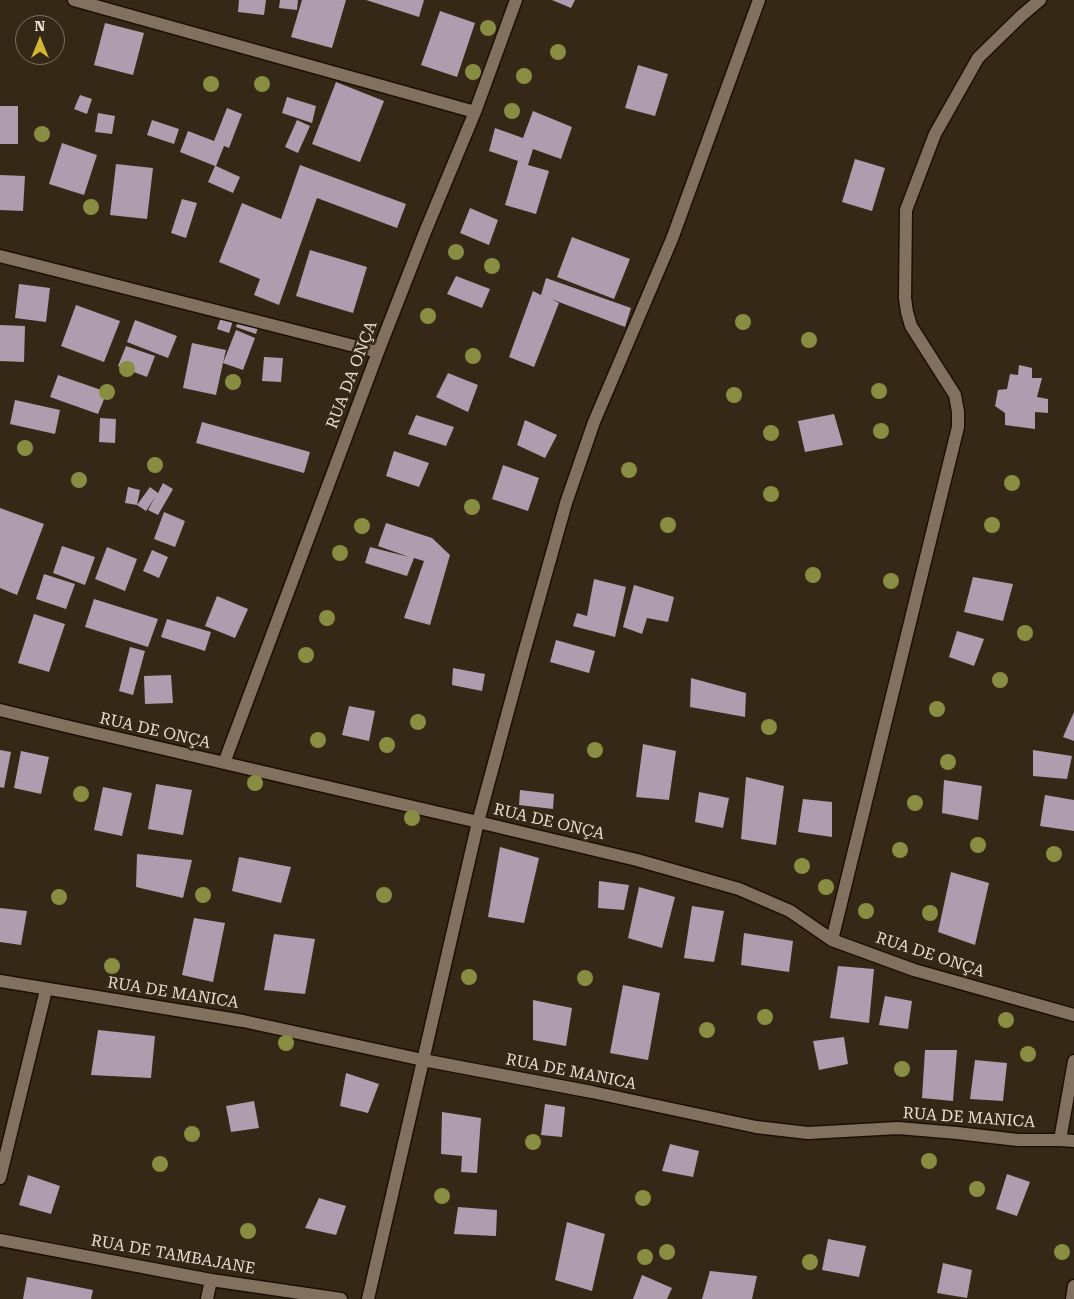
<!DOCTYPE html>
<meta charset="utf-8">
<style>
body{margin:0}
#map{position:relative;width:1074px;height:1299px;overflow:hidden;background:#362817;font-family:"Roboto Serif",serif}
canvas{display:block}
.north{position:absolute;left:15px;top:15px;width:50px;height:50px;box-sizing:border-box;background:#362817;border:1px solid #7d7163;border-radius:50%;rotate:0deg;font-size:14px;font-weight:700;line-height:20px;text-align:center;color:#e8dfd5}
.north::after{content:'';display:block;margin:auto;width:18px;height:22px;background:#d2b736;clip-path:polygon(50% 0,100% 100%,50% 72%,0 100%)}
</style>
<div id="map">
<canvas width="1074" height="1299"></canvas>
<div class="north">N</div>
</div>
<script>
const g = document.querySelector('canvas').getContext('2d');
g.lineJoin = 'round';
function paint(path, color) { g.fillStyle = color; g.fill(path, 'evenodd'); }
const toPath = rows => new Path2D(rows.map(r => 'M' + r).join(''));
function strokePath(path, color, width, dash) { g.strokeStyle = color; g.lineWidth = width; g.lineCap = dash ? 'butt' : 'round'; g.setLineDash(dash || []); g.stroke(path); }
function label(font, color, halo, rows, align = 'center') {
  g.font = font + ' "Roboto Serif",serif'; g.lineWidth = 5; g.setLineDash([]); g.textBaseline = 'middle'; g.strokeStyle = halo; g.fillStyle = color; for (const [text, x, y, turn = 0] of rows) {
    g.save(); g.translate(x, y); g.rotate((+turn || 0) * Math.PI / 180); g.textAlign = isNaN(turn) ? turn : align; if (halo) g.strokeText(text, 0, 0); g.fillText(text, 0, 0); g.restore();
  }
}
const building = toPath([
 [239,0,266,0,264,15,238,12],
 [280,0,298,0,297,10,279,8],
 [302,0,346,0,332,48,291,37],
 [366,0,424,0,419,17],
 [552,0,575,0,571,8],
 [440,11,475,23,457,77,421,65],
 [105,23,144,33,133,75,94,65],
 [638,65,668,74,655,116,625,108],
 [336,82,384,101,360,162,312,144],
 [80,95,92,99,87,114,74,109],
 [287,97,316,106,312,123,282,113],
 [0,106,18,106,18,144,0,144],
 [227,108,242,114,229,148,224,146,216,166,240,177,233,193,208,182,215,166,180,152,188,131,214,141],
 [533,111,572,127,561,159,533,149,528,165,549,171,536,214,505,205,518,161,489,151,495,128,523,138],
 [98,113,115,116,112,134,95,132],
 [152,120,179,129,174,144,147,135],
 [297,120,310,126,298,153,285,147],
 [62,143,97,155,84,195,49,184],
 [855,159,885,168,872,211,842,202],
 [116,164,153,168,147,219,110,215],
 [300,165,406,204,397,228,317,198,279,305,254,295,260,279,219,262,242,203,281,219],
 [0,175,25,176,23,211,0,210],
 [182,199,197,203,186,238,171,233],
 [470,208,498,220,489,245,460,233],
 [572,237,630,259,614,299,557,277],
 [310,250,367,267,353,313,296,296],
 [456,276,490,289,482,308,447,294],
 [546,278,631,308,625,327,551,299,559,303,534,367,509,357,533,291,541,295],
 [19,284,50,288,46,322,15,318],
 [76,305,120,321,104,362,61,346],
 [222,314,234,318,229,333,217,329],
 [239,317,259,324,256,334,236,327],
 [135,320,177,336,168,358,127,342],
 [0,325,25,326,24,362,0,361],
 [236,330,255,338,243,370,223,363,216,395,183,388,192,343,226,350,223,363],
 [126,346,155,356,147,377,118,366],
 [264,357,283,358,281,382,262,381],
 [1019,365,1032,368,1032,378,1042,378,1037,397,1048,399,1048,413,1035,412,1035,429,1005,425,1005,413,995,406,998,390,1007,389,1010,374,1018,375],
 [448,373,478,385,468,412,436,397],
 [58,375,107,392,98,414,50,397],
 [15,400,60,410,55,434,10,424],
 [834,414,843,445,805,452,798,421],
 [416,415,454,427,446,446,408,434],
 [100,418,116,419,115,443,99,442],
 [525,420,557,435,545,458,517,445],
 [202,422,310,452,304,473,196,443],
 [394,451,429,463,419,487,386,476],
 [503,465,539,478,528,511,492,499],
 [163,483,173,489,158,515,148,510,155,497,146,511,137,505,125,503,128,487,140,490,137,505,150,487,158,493],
 [0,508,44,524,17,595,0,588],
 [164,512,185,521,175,547,154,539],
 [386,523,432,538,450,555,430,625,404,618,424,561,414,558,407,576,365,563,370,547,409,557,378,546],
 [62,546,95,557,85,585,53,573],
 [107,547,137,559,125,591,95,579],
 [152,550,168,557,159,578,143,571],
 [44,574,75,584,66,609,36,599],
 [973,577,1013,584,1003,621,964,612],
 [594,579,626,587,615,637,573,626,577,613,587,616],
 [634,585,674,597,668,622,647,618,642,634,623,627],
 [217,596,248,609,235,638,205,626],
 [94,599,158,619,148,647,85,627],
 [34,614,65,624,49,672,18,663],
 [167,619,211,632,205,651,161,637],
 [957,631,984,639,974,666,949,657],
 [556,640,595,651,589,673,550,662],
 [130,647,145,651,133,695,119,691],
 [453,668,485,674,482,691,452,685],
 [171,675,173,703,145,704,144,676],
 [691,678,746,693,745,717,690,707],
 [349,706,375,711,369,741,342,735],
 [1074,712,1074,741,1063,737],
 [643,744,676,751,669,800,636,797],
 [0,750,11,752,4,788,0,787],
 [1033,750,1072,756,1067,779,1033,776],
 [21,751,49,757,41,794,14,788],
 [746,777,784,786,776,845,741,839],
 [944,780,982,786,978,820,942,813],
 [156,784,192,790,183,835,148,829],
 [103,787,132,793,122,836,94,830],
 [520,790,554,794,553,809,519,805],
 [699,792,729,798,723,828,695,822],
 [1045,795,1074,800,1074,831,1040,826],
 [803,799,832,802,832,837,798,832],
 [500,847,539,858,524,923,488,917],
 [137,854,192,860,183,898,136,887],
 [239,857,291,867,281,903,232,891],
 [951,872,989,883,975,945,938,932],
 [599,881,629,885,624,910,598,908],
 [639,887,675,897,662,948,628,938],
 [692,906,724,911,714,962,684,958],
 [0,908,27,911,21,945,0,942],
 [194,918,225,923,213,982,182,975],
 [744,933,793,941,789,972,741,965],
 [274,934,315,939,305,994,264,990],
 [838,966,874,969,869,1023,830,1018],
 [623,985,660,993,648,1060,610,1053],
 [885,996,912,1001,908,1029,879,1025],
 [533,1000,572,1008,566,1046,533,1040],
 [98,1030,155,1036,151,1078,91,1075],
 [844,1037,848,1064,819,1070,813,1041],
 [925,1050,957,1050,953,1101,922,1098],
 [975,1060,1007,1063,1003,1101,970,1099],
 [346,1073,379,1084,368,1113,340,1106],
 [254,1101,259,1128,231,1132,226,1106],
 [545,1104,565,1107,562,1137,541,1135],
 [442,1112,481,1118,477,1173,461,1172,462,1156,441,1154],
 [670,1144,699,1151,693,1177,662,1171],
 [1007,1174,1030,1182,1017,1216,996,1209],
 [28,1175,60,1186,51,1214,19,1205],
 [319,1198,346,1206,336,1235,305,1228],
 [458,1207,497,1210,496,1236,454,1234],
 [567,1222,605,1234,592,1291,555,1280],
 [828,1239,866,1246,859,1277,822,1270],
 [943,1263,972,1270,967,1298,937,1293],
 [710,1271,757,1276,752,1299,702,1299],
 [642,1275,672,1288,667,1299,633,1299],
 [27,1277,93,1290,91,1299,23,1299]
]);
const minor = toPath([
 [74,0,475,112],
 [0,256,378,352],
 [0,710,74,728,478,822,637,860,739,889,790,911,832,940,914,970,1074,1015],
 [224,763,378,352,425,232,475,112,516,0],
 [832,940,958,427,958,412,955,395,911,326,907,312,905,298,906,210,935,134,978,58,1021,16,1040,0],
 [0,981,243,1021,423,1060,592,1092,756,1127,808,1133,898,1128,957,1133,1018,1140,1060,1140,1074,1061],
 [1060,1140,1074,1141],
 [0,1178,46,990],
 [0,1240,211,1280,341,1299],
 [207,1299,211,1280],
 [368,1299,478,822,523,656,566,503,594,422,672,239,759,0],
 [1072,1299,1074,1286]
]);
const trees = [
 [488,28],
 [558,52],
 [473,72],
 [524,76],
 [211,84],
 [262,84],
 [512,111],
 [42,134],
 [91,207],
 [456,252],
 [492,266],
 [428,316],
 [743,322],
 [809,340],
 [473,356],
 [127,369],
 [233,382],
 [879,391],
 [107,392],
 [734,395],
 [881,431],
 [771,433],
 [25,448],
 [155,465],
 [629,470],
 [79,480],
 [1012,483],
 [771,494],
 [472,507],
 [668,525],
 [992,525],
 [362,526],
 [340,553],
 [813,575],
 [891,581],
 [327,618],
 [1025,633],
 [306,655],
 [1000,680],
 [937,709],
 [418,722],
 [769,727],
 [318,740],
 [387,745],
 [595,750],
 [948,762],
 [255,783],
 [81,794],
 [915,803],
 [412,818],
 [978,845],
 [900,850],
 [1054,854],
 [802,866],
 [826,887],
 [203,895],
 [384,895],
 [59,897],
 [866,911],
 [930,913],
 [112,966],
 [469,977],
 [585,978],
 [765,1017],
 [1006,1020],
 [707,1030],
 [286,1043],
 [1028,1054],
 [902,1069],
 [192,1134],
 [533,1142],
 [929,1161],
 [160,1164],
 [977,1189],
 [442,1196],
 [643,1198],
 [248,1231],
 [667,1252],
 [1062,1252],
 [645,1257],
 [810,1262]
];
const streetNames = [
 ["RUA DA ONÇA",352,375,-69],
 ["RUA DE ONÇA",155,731,13],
 ["RUA DE ONÇA",549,822,13],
 ["RUA DE ONÇA",930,955,18],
 ["RUA DE MANICA",173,993,9],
 ["RUA DE MANICA",571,1072,11],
 ["RUA DE MANICA",969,1118,4],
 ["RUA DE TAMBAJANE",173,1255,10]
];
paint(building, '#ae9caf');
strokePath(minor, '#1d1002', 15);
strokePath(minor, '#82715f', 12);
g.fillStyle = '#888d42';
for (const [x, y] of trees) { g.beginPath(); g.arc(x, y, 8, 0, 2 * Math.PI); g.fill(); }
label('16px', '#e8dfd5', '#362817', streetNames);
</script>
